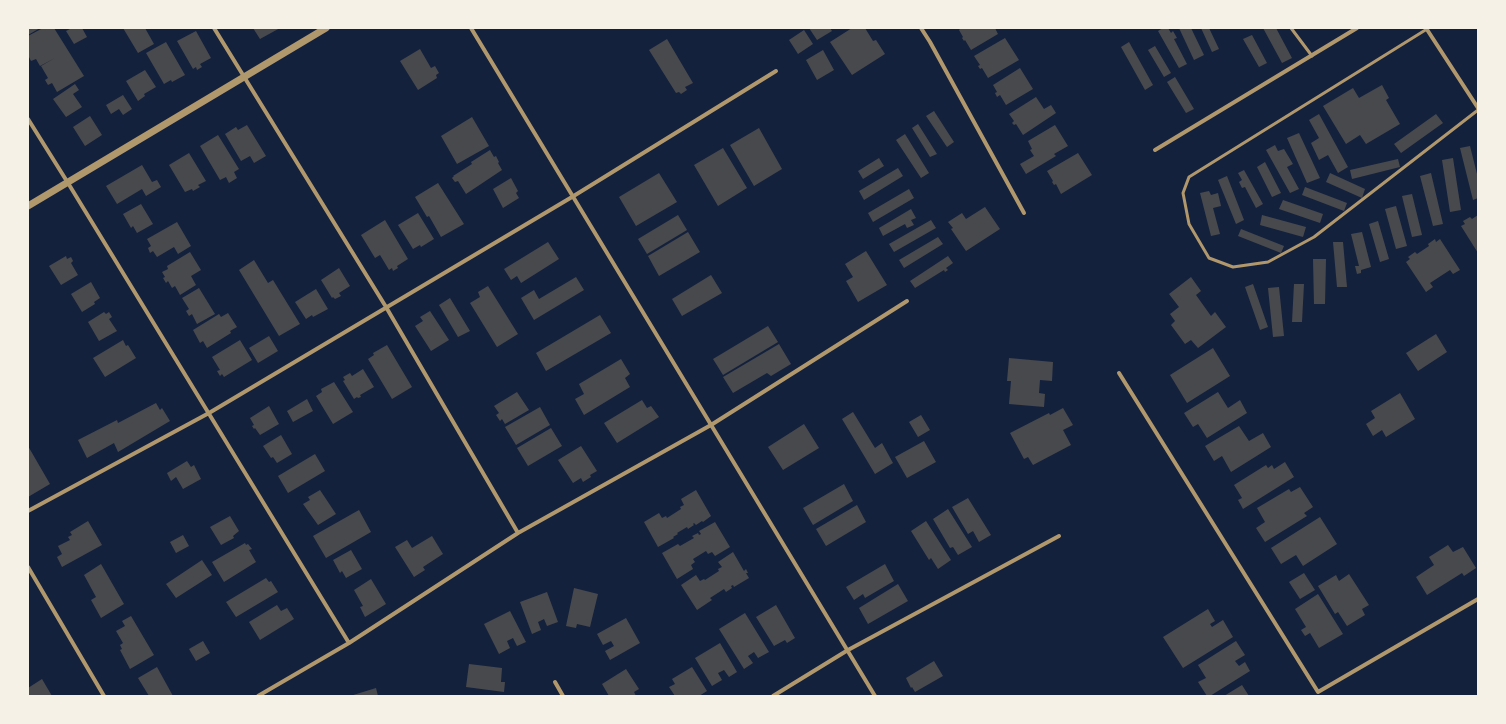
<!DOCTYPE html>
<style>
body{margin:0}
#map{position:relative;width:1506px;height:724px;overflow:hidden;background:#14213d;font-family:"Nunito Sans",sans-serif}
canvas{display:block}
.frame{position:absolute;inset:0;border:29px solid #f6f1e7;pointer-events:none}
</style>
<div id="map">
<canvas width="1506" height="724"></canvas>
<div class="frame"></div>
</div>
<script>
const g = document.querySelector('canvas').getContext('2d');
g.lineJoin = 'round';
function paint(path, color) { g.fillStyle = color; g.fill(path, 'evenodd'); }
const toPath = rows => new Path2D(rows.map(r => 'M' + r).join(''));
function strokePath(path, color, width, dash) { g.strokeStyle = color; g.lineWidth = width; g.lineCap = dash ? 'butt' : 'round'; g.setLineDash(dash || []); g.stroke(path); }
const building = toPath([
 [28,28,40,28,28,35],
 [43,28,54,28,84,76,57,92,52,83,48,85,45,80,48,78,41,66,55,58,40,66,36,59,31,61,28,55,28,36],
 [72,28,82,28,87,37,74,44,66,31],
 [123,28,145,28,154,44,138,53],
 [253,28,280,28,260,39],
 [809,28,830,28,832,31,817,40],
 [852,28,865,28,873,41,876,40,885,54,852,75,830,42],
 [961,28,995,28,998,34,971,50,965,40,964,41,962,38,963,37,959,30],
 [1163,28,1168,28,1171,33,1173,31,1177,38,1174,39,1187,64,1179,68,1158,31],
 [1179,28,1191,28,1204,55,1194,60],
 [1201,28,1209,28,1219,49,1212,52],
 [1263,28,1276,28,1292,58,1282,63],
 [804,30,813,44,798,54,789,40],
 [196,31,211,58,200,64,202,67,197,70,196,67,193,69,177,41],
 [1252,35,1267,63,1259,67,1243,39],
 [1005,38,1019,60,988,78,982,68,980,69,978,66,980,65,974,56],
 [667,39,693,83,685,87,687,90,681,94,679,92,676,93,649,50],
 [166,42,185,75,172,82,171,80,164,84,146,53],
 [1129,42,1153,85,1145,90,1121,47],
 [1155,46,1171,73,1164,77,1148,50],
 [420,49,431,68,435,66,439,73,436,75,437,78,418,90,400,61],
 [823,50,834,70,817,80,806,60],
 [1020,68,1033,89,1006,105,1000,95,997,97,995,93,997,92,993,85],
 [145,70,156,87,144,94,145,96,138,101,126,81],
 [1175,77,1194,109,1186,113,1167,82],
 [75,84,79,90,73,94,82,107,66,117,53,99],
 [1382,85,1389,98,1386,100,1400,124,1366,144,1360,135,1346,144,1323,106,1353,88,1359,98],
 [123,95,132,109,123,115,119,109,111,114,106,105],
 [1036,97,1044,109,1051,105,1056,113,1023,135,1016,124,1014,125,1012,123,1014,121,1009,114],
 [934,111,954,142,947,147,926,116],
 [1319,114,1348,167,1338,173,1328,155,1319,160,1311,143,1319,138,1309,120],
 [1436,114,1443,123,1401,153,1394,144],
 [90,116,102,135,85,146,73,127],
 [472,117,489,146,457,164,441,136],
 [918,124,937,154,930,157,912,128],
 [247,125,266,156,254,163,250,156,241,161,225,134,236,127,238,130],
 [1055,125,1068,146,1054,154,1056,156,1026,174,1020,164,1034,156,1030,150,1032,149,1028,141],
 [759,128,782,169,754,186,730,145],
 [1299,133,1320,178,1307,183,1287,138],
 [905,134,929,173,921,178,896,140],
 [218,135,239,169,234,172,237,178,229,183,226,177,220,180,200,146],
 [1275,145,1278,151,1284,149,1293,164,1287,167,1299,189,1290,193,1266,150],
 [1470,146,1478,178,1478,198,1473,200,1460,148],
 [723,148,747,188,718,206,694,165],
 [490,150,494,157,496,156,499,162,498,163,502,170,466,194,458,181,455,182,452,178,454,176,453,176,472,164,471,162],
 [189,153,206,181,198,185,200,187,193,191,192,189,185,192,169,165],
 [1078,153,1092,175,1061,194,1056,184,1054,185,1052,182,1053,181,1047,171],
 [879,158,884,166,863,179,858,171],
 [1453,158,1461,210,1450,212,1442,160],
 [1398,159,1400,167,1352,179,1350,170],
 [1265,162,1281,193,1272,197,1257,167],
 [142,165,152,182,157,180,161,187,146,196,142,189,117,204,106,186],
 [898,168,903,176,864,200,859,191],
 [1244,170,1263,204,1256,208,1245,187,1242,188,1239,182,1242,180,1238,173],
 [659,173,677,202,636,226,619,197],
 [1330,173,1365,189,1362,198,1326,182],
 [1431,173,1443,224,1433,226,1420,176],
 [1227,176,1244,220,1236,224,1218,180],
 [511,178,518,191,516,193,519,198,503,208,493,189],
 [438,183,464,224,441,237,429,216,427,217,415,197],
 [1305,187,1347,203,1344,211,1302,195],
 [909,189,914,198,873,222,868,213],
 [1209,191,1211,195,1218,193,1221,206,1213,208,1220,234,1211,236,1200,193],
 [1412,194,1422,235,1412,237,1402,196],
 [1283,200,1323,214,1320,223,1279,209],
 [141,204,153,224,137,233,133,226,131,228,123,214],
 [1396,206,1407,246,1396,249,1385,209],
 [985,207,1000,229,966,251,951,229,953,228,948,222,962,213,966,219],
 [911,209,916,218,911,220,914,225,907,228,905,224,883,236,879,228],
 [418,213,434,239,421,247,420,245,413,249,398,225],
 [678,215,687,230,647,254,638,239],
 [1262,215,1306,227,1303,237,1260,225],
 [1478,215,1478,253,1461,226,1465,224,1463,221,1470,217,1472,219],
 [385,220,408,259,397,266,398,268,393,271,392,268,389,270,380,255,375,258,361,235],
 [931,220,936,228,894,252,889,244],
 [1378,221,1389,259,1380,262,1369,224],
 [177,222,191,246,178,254,174,247,157,257,153,251,150,253,148,248,151,246,147,239],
 [1241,229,1284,246,1281,253,1238,236],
 [688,232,700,252,659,276,648,256],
 [1362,232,1371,267,1361,270,1361,273,1357,274,1355,266,1359,266,1351,234],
 [938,237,943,244,904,268,899,260],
 [1435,239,1436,242,1440,239,1460,270,1453,274,1450,270,1430,283,1433,287,1426,292,1406,262,1410,259,1408,257,1415,252,1417,254,1429,246,1428,244],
 [548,242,559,259,521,283,517,276,511,280,504,269],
 [1333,242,1343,242,1347,287,1337,287],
 [866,251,887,285,858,302,846,281,853,277,845,264],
 [190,252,201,270,191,276,196,285,180,295,175,286,172,288,168,281,166,283,163,278,165,277,162,272,168,269,167,266],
 [66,256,67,259,71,257,73,261,71,263,78,275,61,285,49,266],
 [948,256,953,263,946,268,948,270,945,272,944,270,915,288,910,281],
 [1313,259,1326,259,1325,304,1314,304],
 [254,260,268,283,273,280,300,324,279,336,239,270],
 [339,268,350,286,339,293,341,296,335,299,333,297,332,298,321,280],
 [711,275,722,293,682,316,672,299],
 [576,277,584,290,534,320,521,298,534,290,539,299],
 [1191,277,1201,291,1196,295,1211,316,1215,312,1226,327,1198,348,1191,340,1185,344,1171,325,1175,321,1170,314,1179,307,1169,294],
 [91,282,100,298,94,302,95,304,82,312,71,294],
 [1253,284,1268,327,1260,330,1245,287],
 [1294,284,1304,284,1302,322,1292,322],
 [488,286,518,334,497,347,470,303,480,297,478,292],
 [1279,287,1284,336,1273,337,1268,288],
 [199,288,215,314,197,324,192,314,189,316,186,311,189,309,182,298],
 [316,289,328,309,313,317,312,315,306,319,295,302],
 [450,298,470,331,458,337,439,305],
 [430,311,449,340,431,351,415,326,423,321,420,317],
 [104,312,106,314,109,312,112,317,109,319,117,331,99,341,88,322],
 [228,313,237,327,230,331,231,333,207,348,203,341,200,343,193,330,219,314,221,317],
 [600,315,611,333,546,371,536,353],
 [768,326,778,342,723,375,713,359],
 [1436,334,1447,352,1418,371,1406,353],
 [269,336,278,351,258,363,249,348],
 [123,340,126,346,128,345,136,358,105,377,93,358],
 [240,340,252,360,224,377,222,374,220,376,217,371,220,370,212,357],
 [779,344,791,364,771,376,767,373,733,393,723,377],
 [387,345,412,387,392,399,368,359,374,355,373,353],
 [1213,348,1230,376,1187,403,1170,375],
 [1009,358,1053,362,1052,381,1040,380,1039,393,1045,394,1044,407,1009,404,1011,381,1007,381],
 [621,359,630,374,625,378,630,387,584,415,575,399,584,394,579,384],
 [363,369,374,387,360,395,361,397,358,398,357,397,354,399,343,381,345,380,343,377,350,373,352,376],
 [334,382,353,412,333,424,316,396,322,392,321,389],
 [517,392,529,410,505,424,502,419,500,421,496,415,499,413,494,406],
 [1218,392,1228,408,1240,400,1247,413,1207,438,1198,424,1193,427,1184,413],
 [1400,393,1415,419,1386,437,1382,430,1373,436,1366,424,1375,418,1371,411],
 [307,399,313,411,293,422,287,411],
 [642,400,647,408,651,406,659,417,617,443,604,423],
 [156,403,160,410,162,408,170,421,118,452,114,443,87,458,78,440,117,420,118,423],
 [269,406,279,424,260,435,255,428,254,429,252,426,254,425,250,418],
 [540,407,550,425,516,445,505,427],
 [1063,408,1073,425,1063,430,1071,445,1033,465,1028,457,1024,459,1010,433,1049,413,1050,415],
 [853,412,875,448,882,443,893,463,875,474,842,419],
 [921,415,930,430,918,437,909,422],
 [804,424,819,448,783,470,768,447],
 [1239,426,1249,441,1263,433,1271,447,1231,472,1222,456,1214,461,1205,446],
 [551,428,562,446,528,466,517,448],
 [281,435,292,454,277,463,273,457,271,458,263,446],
 [924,441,936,462,907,478,895,457],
 [28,446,50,484,28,497],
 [581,446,597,471,590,475,591,477,583,482,581,478,573,483,558,460],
 [315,454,325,471,288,493,278,476],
 [187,461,191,467,194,465,201,479,183,489,176,477,171,481,167,473],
 [1285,462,1294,477,1243,509,1238,500,1242,498,1234,485,1266,465,1268,468,1272,465,1274,469],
 [844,484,853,501,813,525,803,508],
 [1300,487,1313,507,1304,513,1307,516,1265,542,1256,528,1265,522,1257,508,1289,489,1291,492],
 [320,490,336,514,318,525,303,504,310,500,308,497],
 [696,490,711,516,703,522,702,521,696,525,694,523,693,524,694,525,688,529,687,527,677,533,678,534,673,537,674,538,658,547,644,522,659,513,662,518,666,516,667,518,681,509,680,507,684,505,681,499],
 [968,498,991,535,979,542,973,531,968,534,952,507],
 [857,505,866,522,826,546,816,529],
 [948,509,972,547,958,555,953,547,950,548,933,519],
 [359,510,371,532,326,558,313,536],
 [230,516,239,531,233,536,234,538,221,545,210,527],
 [1320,517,1337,544,1303,566,1296,555,1281,564,1271,548],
 [88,521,102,545,62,567,57,557,62,554,58,546,70,540,68,537,72,535,70,532],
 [926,521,951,560,938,569,931,558,929,560,911,531],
 [715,522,730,547,715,556,712,552,708,554,706,551,693,559,695,562,691,565,693,569,677,579,662,553,678,544,680,546,694,538,692,536,698,533,699,535,701,534,699,531],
 [183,535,189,546,176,553,170,542],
 [432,536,443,554,423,567,425,570,414,577,395,547,407,540,412,548],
 [245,543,246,545,248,544,252,549,249,550,256,562,224,582,212,562],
 [1448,545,1453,552,1463,547,1476,568,1464,576,1462,573,1427,595,1416,577,1434,565,1429,557],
 [351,550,362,569,346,578,342,571,340,573,333,560],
 [733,552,744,571,746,569,748,573,746,573,749,578,734,587,733,585,731,586,732,588,726,592,724,589,710,598,712,600,697,610,681,585,696,575,700,581,704,579,705,580,719,571,718,569,722,567,718,562],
 [202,560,212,575,176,598,166,584],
 [101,564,124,604,101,618,91,600,96,597,84,575],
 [885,564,894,581,865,598,863,594,854,600,846,587],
 [1304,573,1315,590,1300,599,1289,582],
 [1349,574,1369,605,1362,609,1365,615,1347,626,1338,612,1335,614,1318,586,1336,575,1339,581],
 [266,578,269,582,271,581,278,592,236,617,226,602],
 [371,579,386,604,365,617,360,607,363,606,354,590],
 [898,584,908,601,868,624,859,608],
 [574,588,598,594,590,627,577,624,576,628,566,626],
 [547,592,558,622,547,626,544,619,538,622,541,630,532,634,520,602],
 [1318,594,1343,634,1319,648,1310,633,1305,636,1301,630,1306,627,1295,609],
 [277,605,281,611,287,608,294,619,260,640,249,622],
 [776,605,795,638,787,643,785,640,774,646,756,617],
 [1208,609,1215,621,1210,624,1212,627,1223,620,1233,637,1183,668,1163,637],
 [510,611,526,642,517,646,513,638,507,641,510,648,499,654,484,624],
 [745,613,769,652,758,658,754,652,748,656,753,663,744,669,719,629],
 [131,616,154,655,130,669,120,650,122,649,120,645,123,643,116,631,125,626,122,621],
 [626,618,640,643,610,660,605,651,614,646,611,641,603,645,597,634],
 [203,641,210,653,196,661,189,649],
 [1236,641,1245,655,1235,661,1239,666,1245,662,1250,671,1210,696,1207,696,1198,682,1206,678,1198,665],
 [720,643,737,672,729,677,724,670,718,673,722,680,712,686,695,658],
 [934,661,943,676,915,692,912,687,911,688,906,678],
 [469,664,502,668,501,682,505,682,504,692,466,687],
 [157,667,173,696,149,696,138,678],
 [692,667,707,691,699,696,675,696,669,687,675,684,672,679],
 [626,669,639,689,634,692,636,696,609,696,602,684],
 [42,679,52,696,29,696,28,688],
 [1242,685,1249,696,1224,696],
 [376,688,378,696,350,696]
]);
const service = toPath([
 [1291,28,1312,56],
 [1427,29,1189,177,1183,193,1189,224,1209,258,1233,267,1268,262,1314,237,1478,110]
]);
const minor = toPath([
 [214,28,386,307,518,533],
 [471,28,875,696],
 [921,28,930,42,1024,213],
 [1426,28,1478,108],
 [28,119,68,183,349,643],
 [1155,150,1357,28],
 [1119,373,1318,692,1478,599],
 [28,511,209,413,572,197,776,71],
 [28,567,104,696],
 [555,682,563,696],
 [258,696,349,643,518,533,711,425,907,301],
 [773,696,848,650,1059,536]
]);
const tertiary = toPath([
 [28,206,326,28]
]);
paint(building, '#48494c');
strokePath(service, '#b1986c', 3);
strokePath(minor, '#b1986c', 4);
strokePath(tertiary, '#b1986c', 7);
</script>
